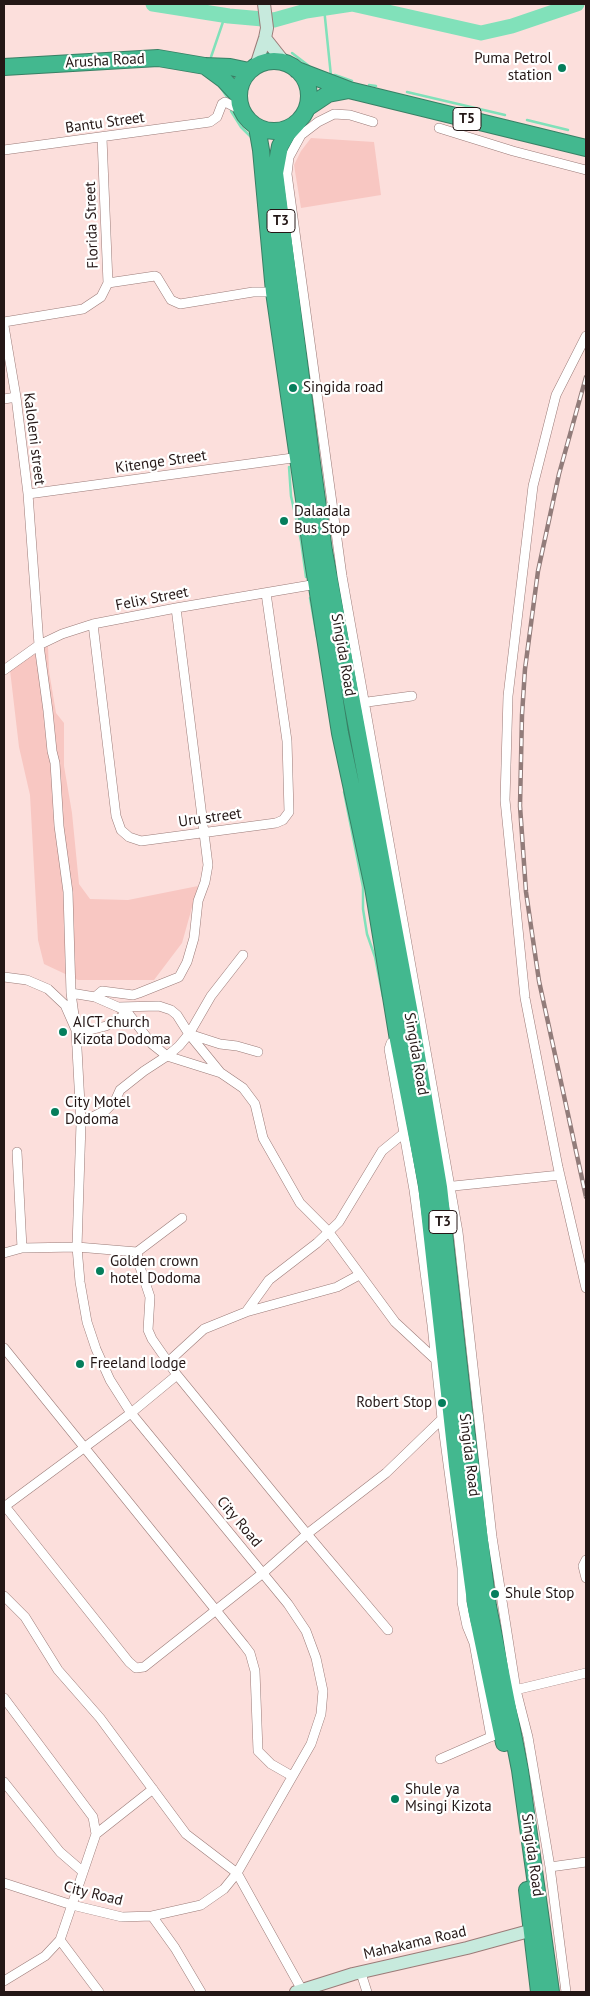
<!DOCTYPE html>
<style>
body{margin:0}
#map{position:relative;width:590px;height:1996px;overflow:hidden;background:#fcdfdc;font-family:"PT Sans",sans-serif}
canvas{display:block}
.frame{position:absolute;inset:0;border:5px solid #241716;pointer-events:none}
</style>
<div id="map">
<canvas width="590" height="1996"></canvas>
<div class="frame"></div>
</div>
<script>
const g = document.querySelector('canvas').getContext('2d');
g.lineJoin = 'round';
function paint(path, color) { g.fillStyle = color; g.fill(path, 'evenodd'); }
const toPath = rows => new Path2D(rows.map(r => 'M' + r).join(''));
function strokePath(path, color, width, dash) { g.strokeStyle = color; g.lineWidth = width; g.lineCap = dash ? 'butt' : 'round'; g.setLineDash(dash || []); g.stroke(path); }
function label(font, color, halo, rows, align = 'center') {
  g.font = font + ' "PT Sans",sans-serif'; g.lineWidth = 4.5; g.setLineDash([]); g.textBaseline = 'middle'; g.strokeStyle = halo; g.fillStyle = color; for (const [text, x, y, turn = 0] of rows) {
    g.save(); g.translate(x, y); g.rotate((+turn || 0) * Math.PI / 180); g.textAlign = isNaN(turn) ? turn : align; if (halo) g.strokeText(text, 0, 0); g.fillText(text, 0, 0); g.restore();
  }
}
const green = toPath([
 [311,138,374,142,381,195,301,208,294,165,301,151],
 [48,646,49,671,56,713,64,723,64,766,72,813,79,884,90,899,128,900,198,886,182,943,154,980,78,980,44,964,38,940,30,795,19,747,10,670]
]);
const stream = toPath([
 [324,8,331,76],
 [292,53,309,66],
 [211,57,225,16],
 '244 96a29 29 0 1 1 58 0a29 29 0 1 1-58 0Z',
 [332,76,335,75,352,81],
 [369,85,376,86],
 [221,88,227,97],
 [407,92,505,115],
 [231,111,241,127,253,139],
 [527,120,568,130],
 [305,127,315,110],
 [301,312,318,450],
 [289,467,291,496,301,541,306,577],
 [310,598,317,637],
 [344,792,363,887,363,909,367,934,375,957,383,997]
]);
const river = toPath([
 [153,4,229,16,274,20,306,11,352,4,481,33,512,26,577,4]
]);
const street = toPath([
 [373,122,350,115,334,114,318,122,301,135,289,157,287,174,342,576,458,1232,492,1537,516,1690,528,1737,550,1867,566,1992],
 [439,128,513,151,586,170],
 [4,150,210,122,217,117,222,104,225,102,241,110],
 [108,283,155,276,157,277,171,300,180,304,253,292,274,292],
 [4,322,83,309,101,297,108,283,102,138],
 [4,326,16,397,28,494,39,645,48,711,52,751,55,763,59,826,68,892,71,993,76,1030,90,1030,106,1026,128,1013],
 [586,336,556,395,533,486,508,696,505,800,525,998,558,1167,586,1288],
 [4,399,16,397],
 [28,494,300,457],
 [93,624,116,816,121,830,129,837,141,841,276,823,283,820,289,812,287,741,266,593],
 [4,670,39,645,62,634,93,624,176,608,317,584],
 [360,703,412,696],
 [4,977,27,980,48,989,65,1005,76,1030,81,1123,77,1247,80,1282,87,1322,96,1349,110,1380,131,1413,288,1604,306,1631,316,1658,323,1691,321,1714,311,1744,237,1873,224,1889,201,1905,152,1916,122,1917,72,1905,4,1883],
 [71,993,95,997,118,1007,159,1006,171,1010,177,1015,189,1034,220,1072],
 [95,997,102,991,133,995,139,993,179,977,187,962,194,938,198,901,205,882,208,865,176,608],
 [118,1007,128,1013,152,1044,167,1056,221,1073,243,1088,255,1104,263,1138,300,1203,328,1231,395,1322,436,1360],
 [189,1034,220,1044,237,1046,258,1052],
 [398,1040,391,1043,389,1049,414,1190,432,1325,442,1419,462,1568,462,1602,467,1626,474,1643,491,1737],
 [81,1123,106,1110,115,1101,120,1090,144,1071,167,1056,179,1046,189,1034,211,996,243,955],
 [17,1152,22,1248],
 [444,1187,560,1175],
 [137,1252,139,1264,150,1297,148,1330,152,1339,177,1375,307,1534,388,1630],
 [4,1253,22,1248,77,1247,137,1252,182,1218],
 [246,1312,337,1287,359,1275],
 [4,1348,244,1645,250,1653,255,1671,258,1751,271,1764,292,1776],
 [168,1362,204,1329,246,1312,269,1280,317,1243,339,1222,382,1151,404,1133],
 [4,1505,129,1662,136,1668,144,1667,263,1573,307,1534,386,1473,444,1417],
 [4,1507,131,1413,177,1375],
 [586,1560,583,1566,586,1578],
 [4,1596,25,1617,58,1670,100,1718,186,1834,237,1873,302,1990],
 [511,1691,586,1673],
 [4,1698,93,1817,96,1834,60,1940,45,1956,4,1981],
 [440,1759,495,1735],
 [4,1782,60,1852,82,1871],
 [96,1834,153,1789],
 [550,1867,586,1862],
 [152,1916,175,1948,201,1992],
 [60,1940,99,1992],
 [361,1973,367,1992]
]);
const secondary = toPath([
 [265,38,284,62],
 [256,66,265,38,267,28,264,4],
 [296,1992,353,1974,467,1948,540,1928]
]);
const highway = toPath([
 '239 96a35 35 0 1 1 70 0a35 35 0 1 1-70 0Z',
 [205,66,224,80,238,95],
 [4,67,158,58,205,66,230,67,249,71],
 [297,70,349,90,586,148],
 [307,108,328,94,349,90],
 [297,123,287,134,280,146,275,173,311,456,324,551,410,1014,439,1187,464,1411,488,1606,520,1770,551,1992],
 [257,127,261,150,274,292,312,555,340,733,373,887,398,1040,426,1184,457,1466,476,1609,504,1743],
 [527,1890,539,1992]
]);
const rail = toPath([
 [586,377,559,474,538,571,525,669,522,715,520,806,526,892,539,981,586,1197]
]);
const markers = [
 [562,68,5,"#057e5c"],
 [293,388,5,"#057e5c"],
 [284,521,5,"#057e5c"],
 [63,1032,5,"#057e5c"],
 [55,1112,5,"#057e5c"],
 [100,1271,5,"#057e5c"],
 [80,1364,5,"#057e5c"],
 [442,1403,5,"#057e5c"],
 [495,1594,5,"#057e5c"],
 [395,1799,5,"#057e5c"]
];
const shields = [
 [467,119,28],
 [281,221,28],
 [443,1222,28]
];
const shieldNames = [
 ["T5",467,119],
 ["T3",281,221],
 ["T3",443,1222]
];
const poiNames = [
 ["Puma Petrol",552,59,"right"],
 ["station",552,76,"right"],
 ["Singida road",303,388],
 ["Daladala",294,512],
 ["Bus Stop",294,529],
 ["AICT church",73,1023],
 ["Kizota Dodoma",73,1040],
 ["City Motel",65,1103],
 ["Dodoma",65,1120],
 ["Golden crown",110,1262],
 ["hotel Dodoma",110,1279],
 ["Freeland lodge",90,1364],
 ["Robert Stop",432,1403,"right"],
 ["Shule Stop",505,1594],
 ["Shule ya",405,1790],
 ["Msingi Kizota",405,1807]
];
const streetNames = [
 ["Arusha Road",105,61,-3],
 ["Bantu Street",105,123,-8],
 ["Florida Street",92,225,-92],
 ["Kaloleni street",34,439,83],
 ["Kitenge Street",161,462,-8],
 ["Felix Street",152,599,-11],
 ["Singida Road",343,655,80],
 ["Uru street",210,818,-8],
 ["Singida Road",416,1054,80],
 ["Singida Road",469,1455,83],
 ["City Road",239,1522,50],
 ["Singida Road",532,1855,82],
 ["City Road",93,1894,14],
 ["Mahakama Road",415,1943,-13]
];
paint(green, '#f8c7c2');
strokePath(stream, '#81e1ba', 2.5);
strokePath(river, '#81e1ba', 15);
strokePath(street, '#9b7b78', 10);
strokePath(secondary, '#9b7b78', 14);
strokePath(highway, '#388065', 18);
strokePath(street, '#fff', 9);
strokePath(secondary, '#c7eadd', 12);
strokePath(highway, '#43b88f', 16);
strokePath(rail, '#927c7a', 4.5);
strokePath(rail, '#fff', 2.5, [8]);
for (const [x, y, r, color] of markers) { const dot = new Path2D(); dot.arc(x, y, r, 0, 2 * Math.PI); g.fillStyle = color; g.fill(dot); strokePath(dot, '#fff', 2); }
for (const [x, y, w] of shields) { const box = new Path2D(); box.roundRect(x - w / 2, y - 11.5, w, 23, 4); g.fillStyle = '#fff'; g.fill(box); strokePath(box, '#241716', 1); }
label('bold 14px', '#241716', null, shieldNames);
label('15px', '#241716', '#fff', poiNames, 'left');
label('15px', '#241716', '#fff', streetNames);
</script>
